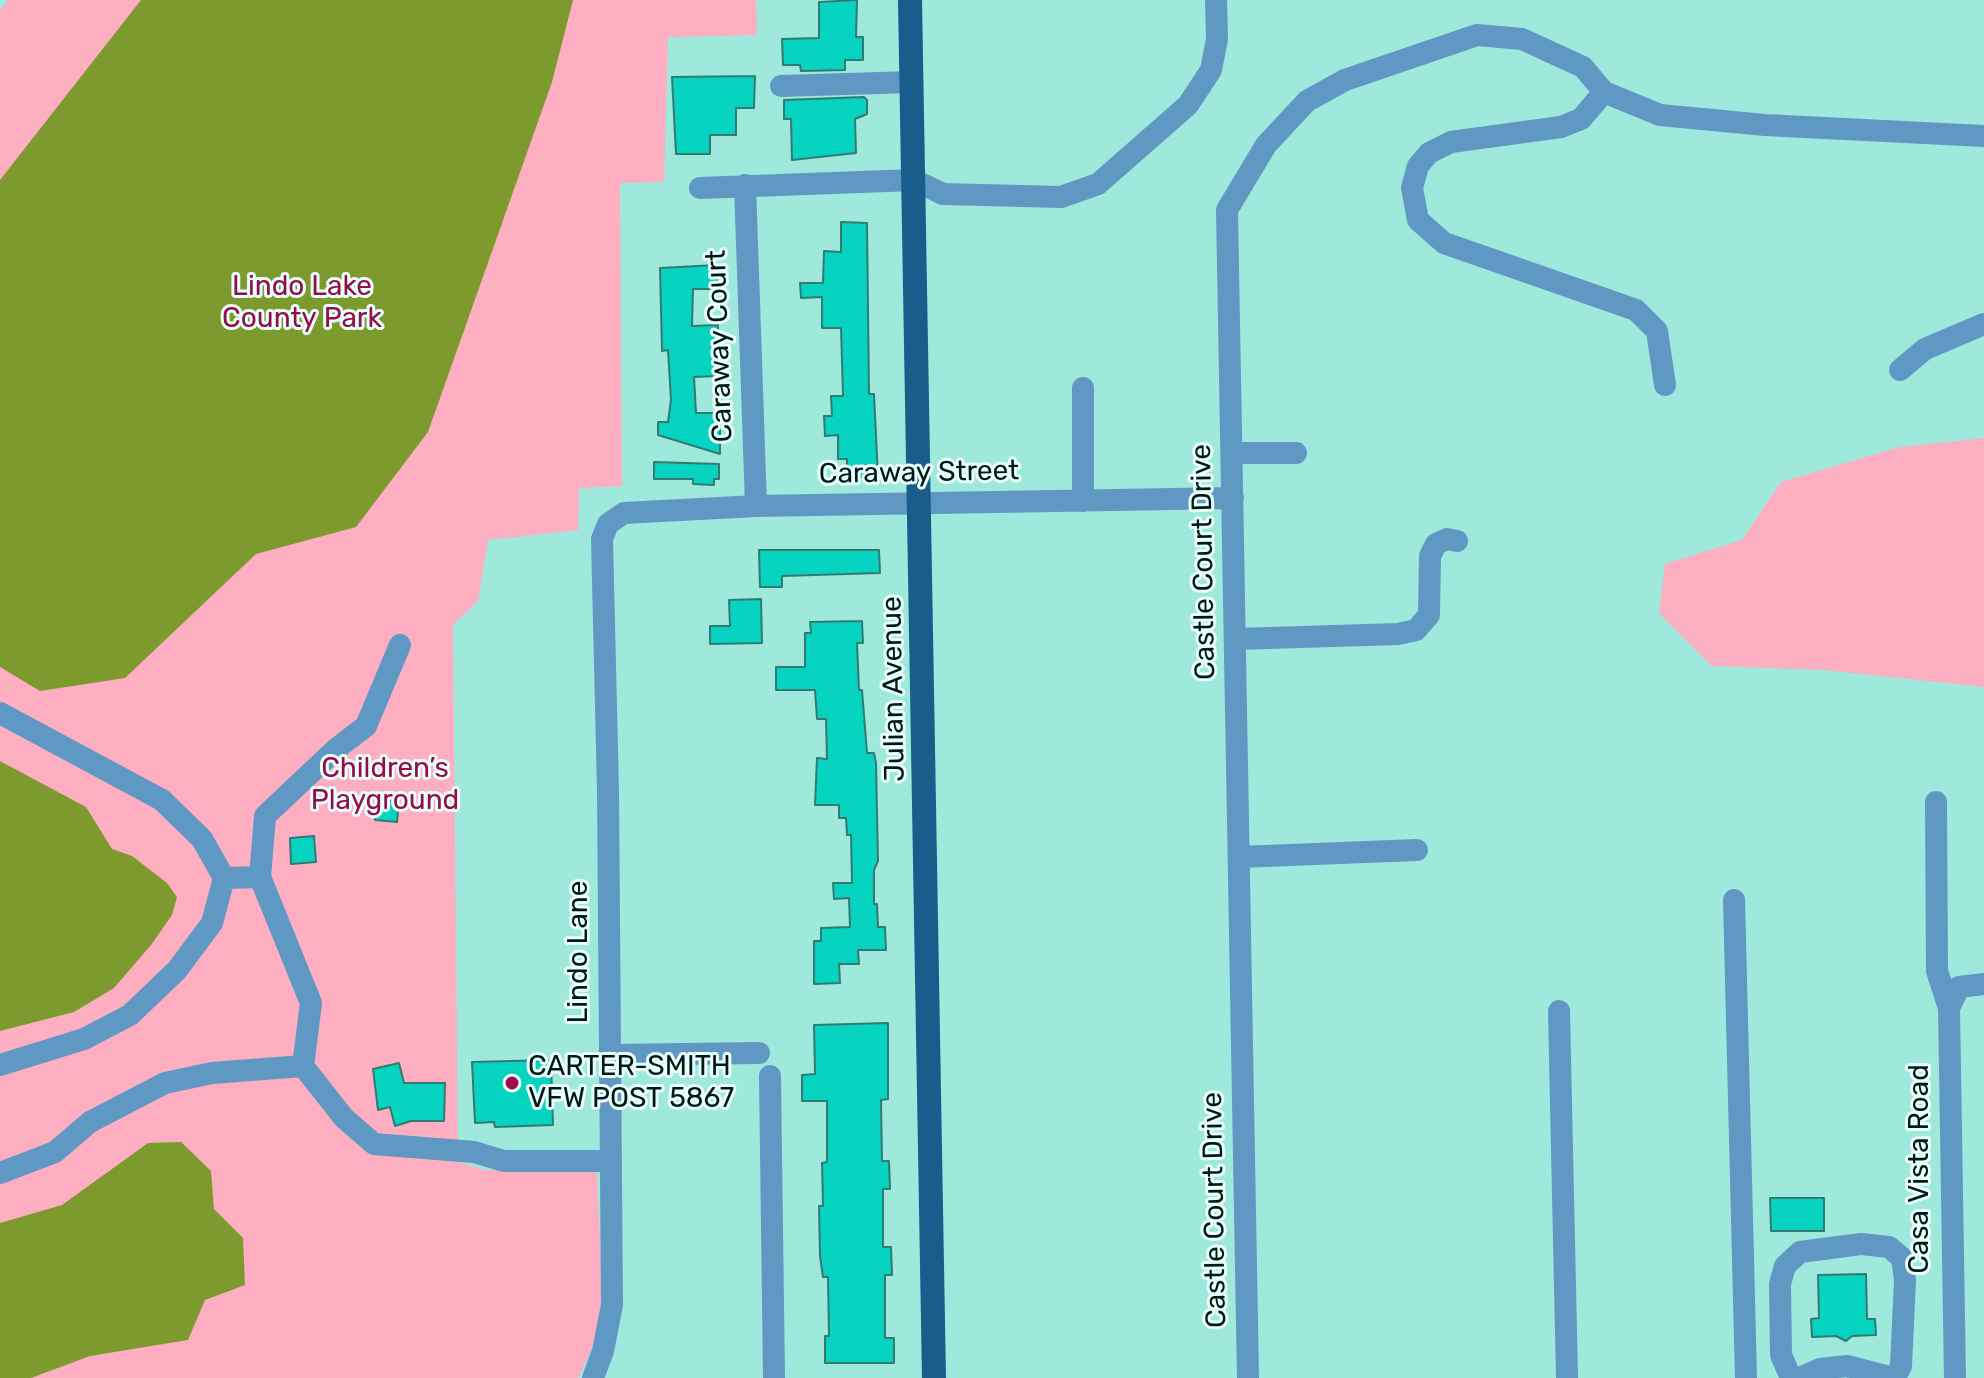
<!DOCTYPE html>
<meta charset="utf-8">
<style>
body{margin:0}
canvas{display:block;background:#9fe8dc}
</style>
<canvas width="1984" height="1378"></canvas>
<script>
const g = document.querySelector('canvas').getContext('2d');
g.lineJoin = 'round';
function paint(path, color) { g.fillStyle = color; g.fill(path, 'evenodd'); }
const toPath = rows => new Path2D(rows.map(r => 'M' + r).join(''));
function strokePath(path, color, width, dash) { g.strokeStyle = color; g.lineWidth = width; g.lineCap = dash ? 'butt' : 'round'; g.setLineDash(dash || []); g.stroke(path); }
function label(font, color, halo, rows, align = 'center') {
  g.font = font + ' Rubik,sans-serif'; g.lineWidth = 6; g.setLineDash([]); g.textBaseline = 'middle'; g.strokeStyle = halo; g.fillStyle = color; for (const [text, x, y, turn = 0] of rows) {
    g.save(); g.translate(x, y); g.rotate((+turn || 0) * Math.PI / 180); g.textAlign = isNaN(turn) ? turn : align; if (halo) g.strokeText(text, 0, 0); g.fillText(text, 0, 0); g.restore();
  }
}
const green = toPath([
 [8,0,756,0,757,35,668,37,664,182,620,183,622,486,579,488,578,530,488,540,478,601,453,625,458,1162,485,1170,597,1170,602,1297,597,1339,578,1378,0,1378,0,10],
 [1984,438,1984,687,1824,670,1712,666,1659,613,1665,564,1742,540,1781,482,1900,447]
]);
const water = toPath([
 [141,0,573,0,552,82,428,432,356,527,256,554,125,678,40,691,0,667,0,180],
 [0,761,86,807,112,849,132,856,167,883,177,897,172,915,151,945,114,988,74,1012,0,1031],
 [181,1142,211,1171,214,1209,243,1238,245,1285,205,1300,188,1340,90,1356,31,1378,0,1378,0,1223,62,1205,148,1143]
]);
const building = toPath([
 [857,0,856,37,863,37,863,60,845,60,845,70,801,71,800,65,783,65,782,39,819,38,819,2,857,0],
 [755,76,754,108,736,108,736,135,710,135,710,154,676,154,672,77,755,76],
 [864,97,867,100,867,114,855,119,856,153,792,160,791,119,784,119,784,100,864,97],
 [841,222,867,223,869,394,874,394,878,477,847,478,847,459,838,459,838,435,825,436,824,416,832,416,831,396,843,396,841,328,822,328,822,297,801,298,800,283,823,283,824,251,841,252,841,222],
 [717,265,717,289,693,289,692,326,718,325,719,376,694,377,696,413,720,413,720,454,658,435,658,422,668,422,671,400,668,350,662,351,660,268,717,265],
 [654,462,719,464,719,479,714,479,714,485,693,484,693,479,654,479,654,462],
 [759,550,879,550,880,573,782,576,782,587,760,587,759,550],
 [761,599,762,643,710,644,710,626,730,626,729,600,761,599],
 [862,621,863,643,857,643,859,690,862,690,867,753,874,753,876,763,878,861,874,870,874,904,877,904,878,927,885,927,886,950,858,950,859,964,839,964,840,983,814,984,814,941,821,941,821,928,850,927,849,898,834,899,833,883,852,883,851,835,847,835,846,818,839,818,839,805,815,805,817,758,827,759,826,719,817,719,815,690,776,690,776,667,805,667,805,633,811,633,810,622,862,621],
 [376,800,399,801,397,822,375,820,376,800],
 [314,836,316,862,291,864,290,838,314,836],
 [888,1023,888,1099,881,1100,882,1161,889,1161,890,1189,883,1189,883,1247,891,1247,892,1275,885,1275,885,1338,894,1338,894,1363,825,1363,825,1336,829,1336,828,1277,823,1277,820,1256,819,1206,823,1206,822,1163,827,1162,827,1101,802,1101,802,1075,815,1074,814,1025,888,1023],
 [551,1060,553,1125,495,1127,494,1122,475,1123,472,1062,551,1060],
 [399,1063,404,1083,445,1083,444,1121,411,1121,395,1126,390,1107,378,1110,373,1069,399,1063],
 [1770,1198,1824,1198,1824,1231,1771,1231,1770,1198],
 [1866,1274,1867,1319,1875,1319,1876,1335,1852,1336,1846,1341,1836,1336,1812,1337,1811,1319,1819,1318,1818,1275,1866,1274]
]);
const minor = toPath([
 [781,86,912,82],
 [1604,92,1581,119,1561,127,1451,142,1429,153,1418,166,1412,188,1418,220,1444,243,1636,310,1657,331,1665,385],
 [745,185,756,506],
 [700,188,914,180,943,194,1061,197,1098,184,1188,105,1211,70,1217,39,1216,0],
 [1900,370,1925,349,1984,324],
 [1083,388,1083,501],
 [1232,453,1296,453],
 [1236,639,1398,634,1416,630,1429,615,1430,556,1436,544,1447,539,1457,541],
 [0,713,162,800,202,839,224,878,260,877,311,1003,303,1066,344,1118,374,1144,474,1152,504,1161,611,1161],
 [1936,802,1937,971,1949,1008],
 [1239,857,1417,850],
 [260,877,265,816,336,749,366,726,400,645],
 [1734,900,1746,1378],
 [1559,1011,1567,1378],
 [609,1055,759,1053],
 [0,1065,84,1039,130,1015,177,970,212,923,224,878],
 [770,1076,774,1378],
 [0,1173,55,1152,90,1122,165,1083,212,1073,303,1066],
 [593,1378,603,1351,612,1305,608,791,602,539,608,524,624,513,756,506,1233,498],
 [1248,1378,1227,210,1266,145,1307,101,1345,80,1477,35,1522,39,1583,67,1604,92,1660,115,1765,125,1984,136],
 [1791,1378,1781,1355,1780,1284,1785,1266,1800,1252,1861,1244,1889,1247,1902,1258,1905,1280,1901,1366,1895,1378],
 [1799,1378,1820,1369,1847,1366,1893,1378],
 [1955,1378,1949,1008,1959,987,1984,984]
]);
const major = toPath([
 [910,0,934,1378]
]);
const markers = [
 [512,1083,8,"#a10a4d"]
];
const parkNames = [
 ["Lindo Lake",302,287],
 ["County Park",302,319],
 ["Children’s",385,769],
 ["Playground",385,801]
];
const streetNames = [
 ["Caraway Court",720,346,-92],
 ["Caraway Street",919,473,-1],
 ["Castle Court Drive",1204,562,-91],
 ["Julian Avenue",894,689,-91],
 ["Lindo Lane",579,952,-90],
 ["Casa Vista Road",1920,1169,-90],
 ["Castle Court Drive",1215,1210,-91]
];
const poiNames = [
 ["CARTER-SMITH",528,1067],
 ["VFW POST 5867",528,1099]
];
paint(green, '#feaec1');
paint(water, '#7c9a2d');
paint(building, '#06d3c0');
strokePath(building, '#327b72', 2);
strokePath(minor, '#6098c4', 22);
strokePath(major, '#185d8c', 24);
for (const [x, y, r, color] of markers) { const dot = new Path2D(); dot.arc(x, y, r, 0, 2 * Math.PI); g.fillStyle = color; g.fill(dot); strokePath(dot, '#e9fdfa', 3); }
label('28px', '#940d47', '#e9fdfa', parkNames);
label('28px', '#001a17', '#e9fdfa', streetNames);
label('28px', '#001a17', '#e9fdfa', poiNames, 'left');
</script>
